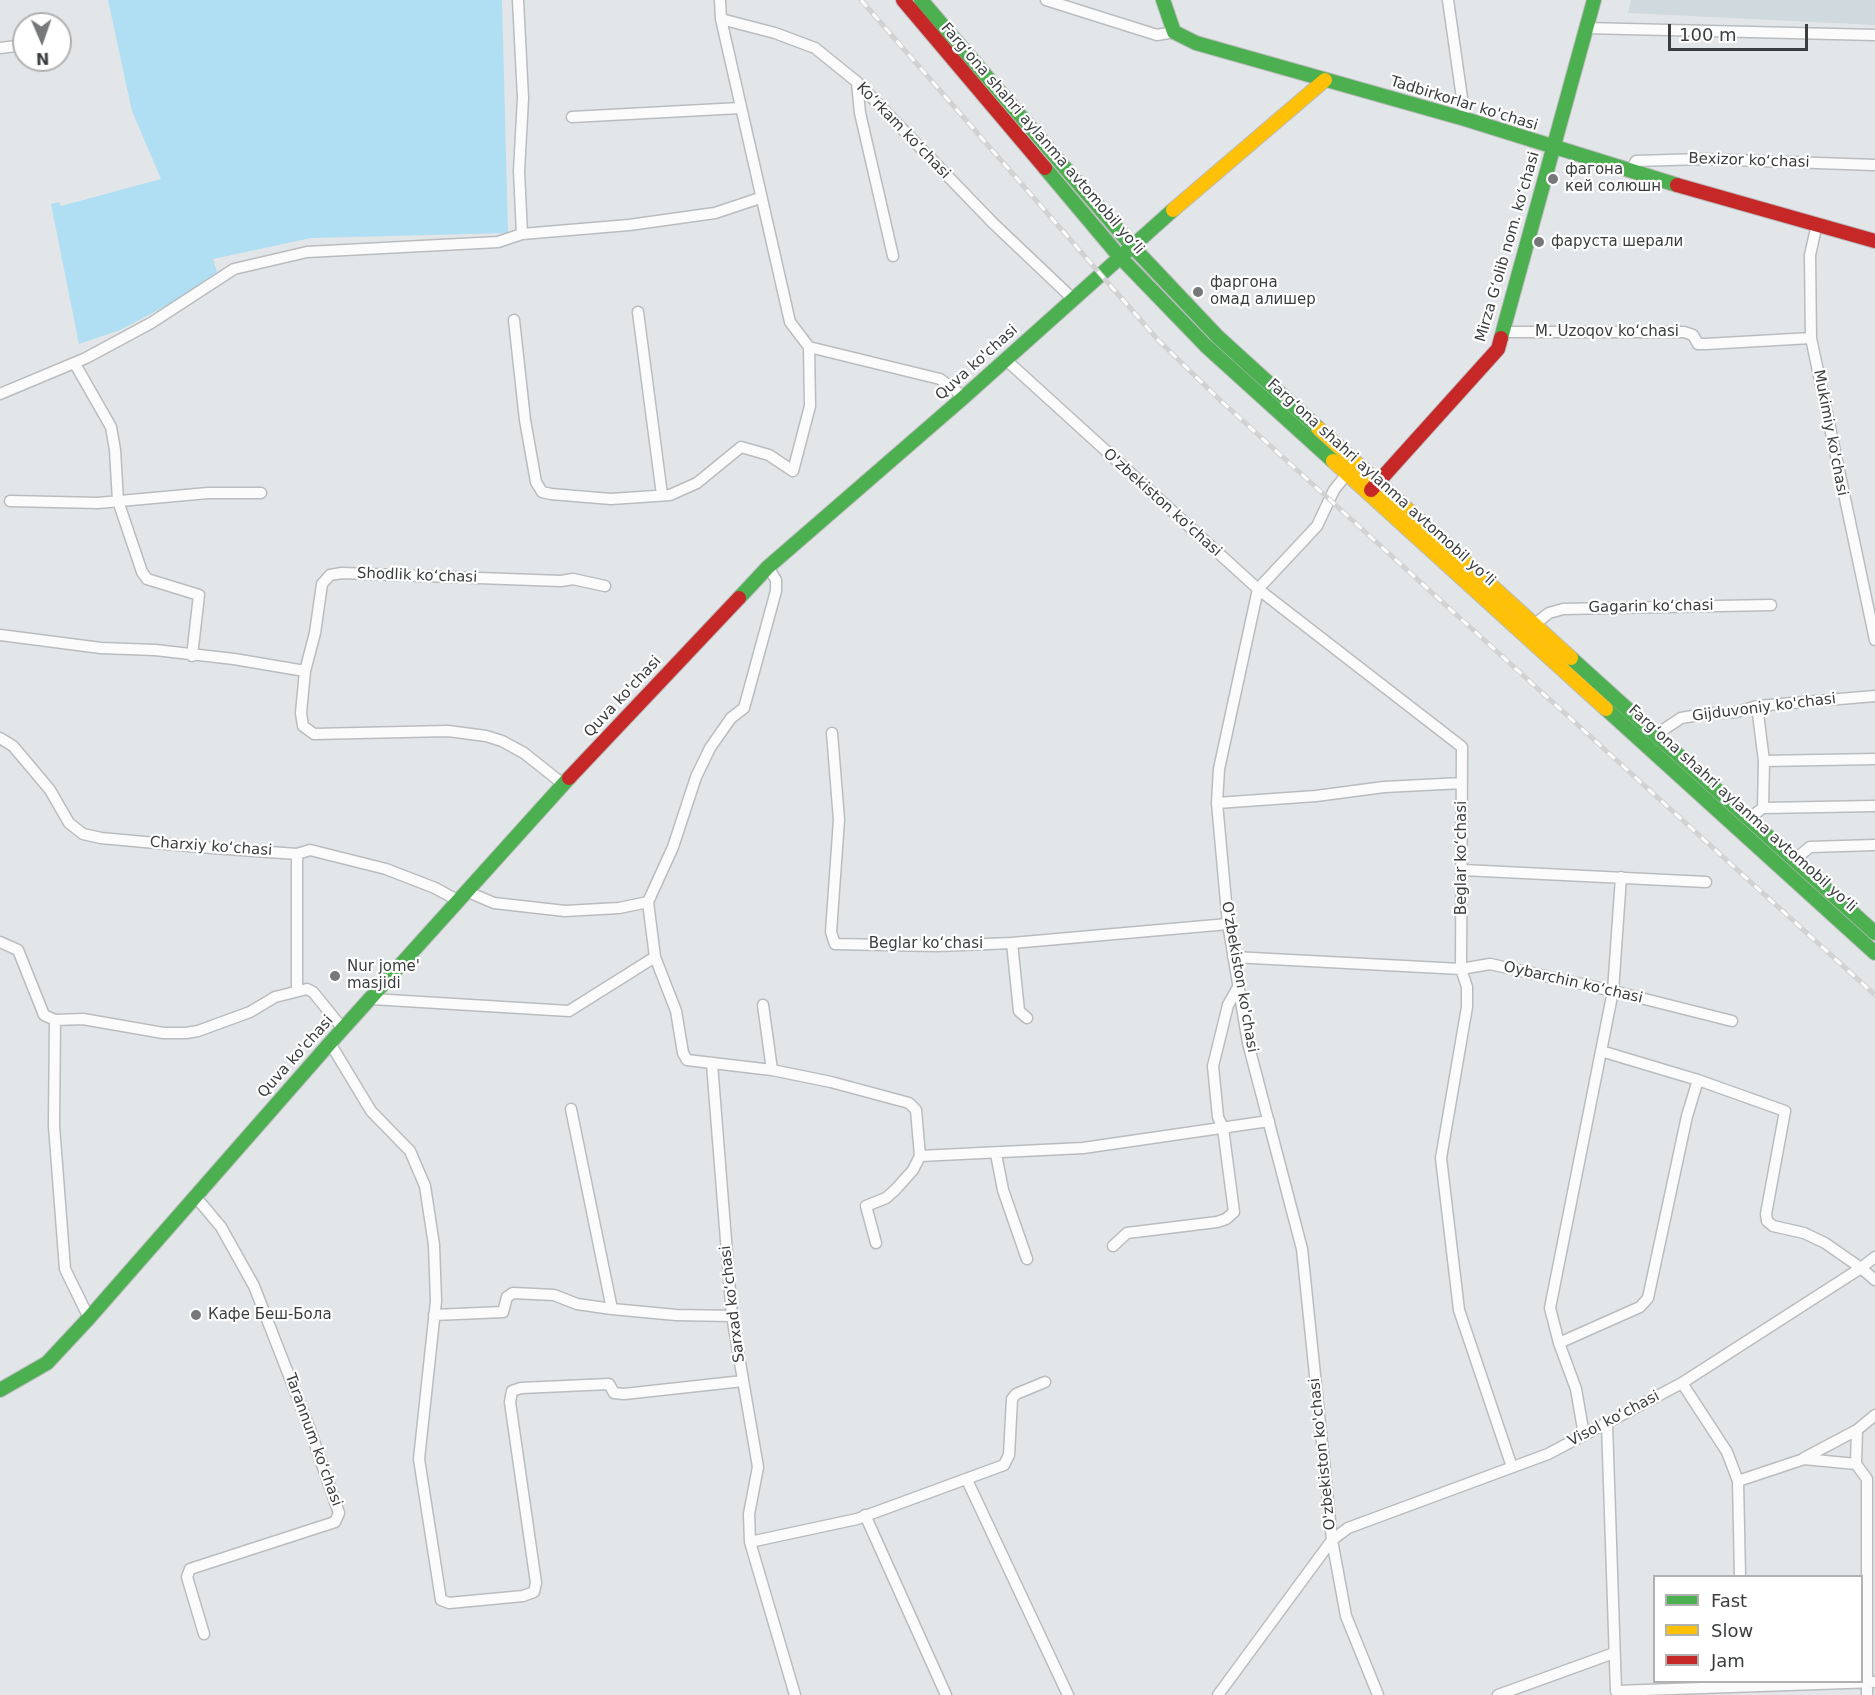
<!DOCTYPE html>
<meta charset="utf-8">
<style>
body{margin:0}
#map{position:relative;width:1875px;height:1695px;overflow:hidden;background:#e3e6e8;font-family:"DejaVu Sans",sans-serif}
canvas{display:block}
.legend{position:absolute;left:1653px;top:1575px;width:210px;height:108px;box-sizing:border-box;background:#fff;border:2px solid #b1b1b2;margin:0;padding:8px 10px;list-style:none;font-size:18px;color:#3b3d3e}
.legend li{display:flex;align-items:center;gap:12px;height:30px}
.legend b{width:30px;border:2px solid #b1b1b2}
.north{position:absolute;left:12px;top:12px;width:60px;height:60px;box-sizing:border-box;background:#fff;border:2px solid #b1b1b2;border-radius:50%;rotate:178deg;font-size:16px;font-weight:700;line-height:24px;text-align:center;color:#3b3d3e}
.north::after{content:'';display:block;margin:auto;width:21px;height:27px;background:#76787a;clip-path:polygon(50% 0,100% 100%,50% 72%,0 100%)}
.scale{position:absolute;left:1668px;top:24px;width:140px;height:27px;box-sizing:border-box;border:3px solid #3b3d3e;border-top:0;padding-left:8px;font-size:18px;line-height:21px;white-space:nowrap;color:#3b3d3e;-webkit-text-stroke:4px #fff;paint-order:stroke}
</style>
<div id="map">
<canvas width="1875" height="1695"></canvas>
<ul class="legend">
<li><b style="height:8px;background:#4caf50"></b>Fast</li>
<li><b style="height:8px;background:#ffc107"></b>Slow</li>
<li><b style="height:8px;background:#c62828"></b>Jam</li>
</ul>
<div class="north">N</div>
<div class="scale">100 m</div>
</div>
<script>
const g = document.querySelector('canvas').getContext('2d');
g.lineJoin = 'round';
function paint(path, color) { g.fillStyle = color; g.fill(path, 'evenodd'); }
const toPath = rows => new Path2D(rows.map(r => 'M' + r).join(''));
function strokePath(path, color, width, dash) { g.strokeStyle = color; g.lineWidth = width; g.lineCap = dash ? 'butt' : 'round'; g.setLineDash(dash || []); g.stroke(path); }
function label(font, color, halo, rows, align = 'center') {
  g.font = font + ' "DejaVu Sans",sans-serif'; g.lineWidth = 4.5; g.setLineDash([]); g.textBaseline = 'middle'; g.strokeStyle = halo; g.fillStyle = color; for (const [text, x, y, turn = 0] of rows) {
    g.save(); g.translate(x, y); g.rotate((+turn || 0) * Math.PI / 180); g.textAlign = isNaN(turn) ? turn : align; if (halo) g.strokeText(text, 0, 0); g.fillText(text, 0, 0); g.restore();
  }
}
const built = toPath([
 [1631,0,1875,0,1875,25,1628,13]
]);
const green = toPath([
 [108,0,502,0,508,233,311,238,213,259,217,272,177,300,120,330,79,344,51,204,59,202,61,206,161,179,132,111]
]);
const street = toPath([
 [720,0,721,19,775,33,815,48,857,82,992,222,1072,298],
 [1046,0,1157,35,1174,32],
 [1448,0,1465,119],
 [721,19,790,322,809,347,940,379,964,397],
 [1585,28,1875,35],
 [0,48,24,45],
 [857,83,860,113,893,256],
 [572,117,740,108],
 [1630,172,1636,161,1702,159,1875,165],
 [1817,224,1810,255,1811,338,1875,640],
 [522,234,629,225,715,213,760,198],
 [638,312,662,495],
 [514,320,525,420,536,482,542,492,551,494,611,499,670,495,697,483,741,447,769,455,793,471,810,406,809,347],
 [1504,332,1684,332,1693,335,1698,344,1706,344,1811,338],
 [1005,359,1258,589,1219,769,1217,803,1228,924,1248,1043,1302,1249,1332,1540,1346,1616,1378,1695],
 [75,364,111,427,115,450,118,501,142,572,147,579,199,595,192,656],
 [0,394,86,358,151,323,234,269,307,252,498,242,522,234,519,171,523,98,518,0],
 [1346,475,1334,490,1317,526,1258,589,1462,747,1461,969,1467,987,1467,1007,1441,1158,1459,1310,1512,1467],
 [10,501,98,503,208,493,261,493],
 [768,567,776,580,776,591,744,708,731,718,710,748,696,777,673,847,648,902,655,957,676,1011,683,1053,687,1060,772,1070,831,1082,909,1103,916,1110,920,1156,1083,1148,1269,1121],
 [1536,623,1549,613,1563,609,1771,605],
 [0,635,101,648,155,650,234,659,305,671],
 [832,733,839,820,831,932,835,944,937,946,1012,943,1228,924],
 [1657,734,1681,718,1705,714,1736,712,1757,706,1875,696],
 [0,738,13,746,50,790,69,823,83,834,101,838,199,847,297,854,310,850,386,869,435,888,459,901],
 [1764,761,1875,759],
 [563,784,524,753,502,741,486,736,448,731,314,734,303,726,301,713,305,671,315,633,322,584,330,575,342,573,561,581,573,579,605,586],
 [1217,803,1316,796,1384,787,1462,783],
 [1763,808,1875,806],
 [1749,818,1763,808,1764,761,1757,706],
 [297,854,297,990],
 [1794,860,1810,847,1875,845],
 [1463,870,1706,882],
 [468,892,494,903,565,911,619,908,648,902],
 [0,942,18,950,44,1015,55,1020],
 [1012,943,1019,1011,1027,1018],
 [1233,957,1461,969,1490,964,1613,991,1732,1021],
 [372,999,569,1011,655,957],
 [763,1005,772,1070],
 [330,1043,371,1111,410,1151,425,1186,434,1245,436,1301,419,1459,441,1600,449,1603,523,1596,534,1592,536,1583,510,1402,512,1391,521,1388,609,1384,614,1393,624,1394,743,1381],
 [1601,1051,1698,1080,1687,1116,1648,1298,1640,1307,1559,1343,1550,1308,1613,991,1621,877],
 [712,1064,732,1316,758,1467,749,1514,750,1542,795,1695],
 [1698,1080,1785,1111,1766,1214,1767,1221,1773,1226,1804,1233,1825,1243,1861,1268,1875,1257],
 [571,1109,612,1309],
 [996,1154,1003,1190,1027,1259],
 [195,1196,221,1227,254,1286,309,1427,339,1513,335,1522,190,1569,187,1577,204,1634],
 [876,1243,866,1206,886,1198,896,1189,913,1170,920,1156],
 [1113,1246,1127,1233,1217,1222,1226,1219,1234,1212,1223,1128,1218,1117,1213,1066,1228,1005,1237,989],
 [434,1315,503,1312,507,1297,513,1293,554,1295,577,1304,612,1309,676,1315,732,1316],
 [89,1318,65,1269,54,1126,55,1020,83,1019,163,1033,186,1033,198,1031,250,1012,275,997,307,989,313,992,343,1029],
 [1559,1343,1576,1389,1584,1435],
 [1682,1383,1727,1452,1738,1481],
 [1607,1424,1616,1691,1875,1682],
 [1804,1458,1857,1430],
 [1856,1464,1857,1430,1875,1415],
 [967,1480,1068,1695],
 [865,1515,946,1695],
 [750,1542,857,1519,1004,1465,1009,1455,1012,1399,1016,1394,1045,1382],
 [1740,1576,1738,1481,1804,1459,1856,1464,1867,1479,1867,1695],
 [1218,1695,1332,1540,1348,1528,1548,1454,1682,1383,1861,1268,1875,1280],
 [1498,1695,1614,1653]
]);
const fast = toPath([
 [921,0,1132,246,1218,337,1318,428],
 [1163,0,1174,32,1196,43,1465,119,1677,185],
 [1045,168,1119,256,1206,346,1333,461],
 [1501,338,1594,0],
 [739,598,768,567,964,397,1173,210],
 [1571,658,1875,933],
 [1606,709,1875,953],
 [0,1390,47,1363,89,1318,330,1043,569,778]
]);
const slow = toPath([
 [1173,210,1325,80],
 [1318,428,1571,658],
 [1333,461,1606,709]
]);
const jam = toPath([
 [903,0,1045,168],
 [1677,185,1875,241],
 [1371,490,1498,349,1501,338],
 [569,778,739,598]
]);
const rail = toPath([
 [861,0,1158,340,1221,401,1875,995]
]);
const markers = [
 [1553,179,6,"#76787a"],
 [1539,242,6,"#76787a"],
 [1198,292,6,"#76787a"],
 [335,976,6,"#76787a"],
 [196,1315,6,"#76787a"]
];
const streetNames = [
 ["Tadbirkorlar ko'chasi",1464,104,17],
 ["Koʻrkam koʻchasi",903,131,46],
 ["Fargʻona shahri aylanma avtomobil yoʻli",1042,139,49],
 ["Bexizor koʻchasi",1749,161,2],
 ["Mirza G‘olib nom. ko‘chasi",1508,247,-74],
 ["M. Uzoqov koʻchasi",1607,332],
 ["Quva ko'chasi",977,363,-42],
 ["Mukimiy ko'chasi",1830,433,79],
 ["Fargʻona shahri aylanma avtomobil yoʻli",1381,483,42],
 ["O'zbekiston ko'chasi",1162,503,42],
 ["Shodlik koʻchasi",417,576,2],
 ["Gagarin koʻchasi",1651,607,-1],
 ["Quva ko'chasi",623,697,-47],
 ["Gijduvoniy ko'chasi",1764,708,-7],
 ["Fargʻona shahri aylanma avtomobil yoʻli",1742,809,42],
 ["Charxiy koʻchasi",211,847,4],
 ["Beglar koʻchasi",1462,858,-90],
 ["Beglar koʻchasi",926,944],
 ["O'zbekiston ko'chasi",1239,977,80],
 ["Oybarchin koʻchasi",1573,983,13],
 ["Quva ko'chasi",296,1057,-48],
 ["Sarxad koʻchasi",733,1304,-97],
 ["Visol koʻchasi",1614,1419,-28],
 ["Tarannum koʻchasi",313,1440,70],
 ["O'zbekiston ko'chasi",1323,1454,-96]
];
const poiNames = [
 ["фагона",1565,170],
 ["кей солюшн",1565,187],
 ["фаруста шерали",1551,242],
 ["фаргона",1210,283],
 ["омад алишер",1210,300],
 ["Nur jome'",347,967],
 ["masjidi",347,984],
 ["Кафе Беш-Бола",208,1315]
];
paint(built, '#d0d9dd');
paint(green, '#b0def2');
strokePath(street, '#babcbe', 13);
strokePath(fast, '#babcbe', 16);
strokePath(slow, '#babcbe', 16);
strokePath(jam, '#babcbe', 16);
strokePath(street, '#fbfbfc', 10);
strokePath(fast, '#4caf50', 14);
strokePath(slow, '#ffc107', 14);
strokePath(jam, '#c62828', 14);
strokePath(rail, '#d2d2d3', 5);
strokePath(rail, '#fff', 3, [9]);
for (const [x, y, r, color] of markers) { const dot = new Path2D(); dot.arc(x, y, r, 0, 2 * Math.PI); g.fillStyle = color; g.fill(dot); strokePath(dot, '#fff', 2); }
label('15px', '#3b3d3e', '#fff', streetNames);
label('15px', '#3b3d3e', '#fff', poiNames, 'left');
</script>
